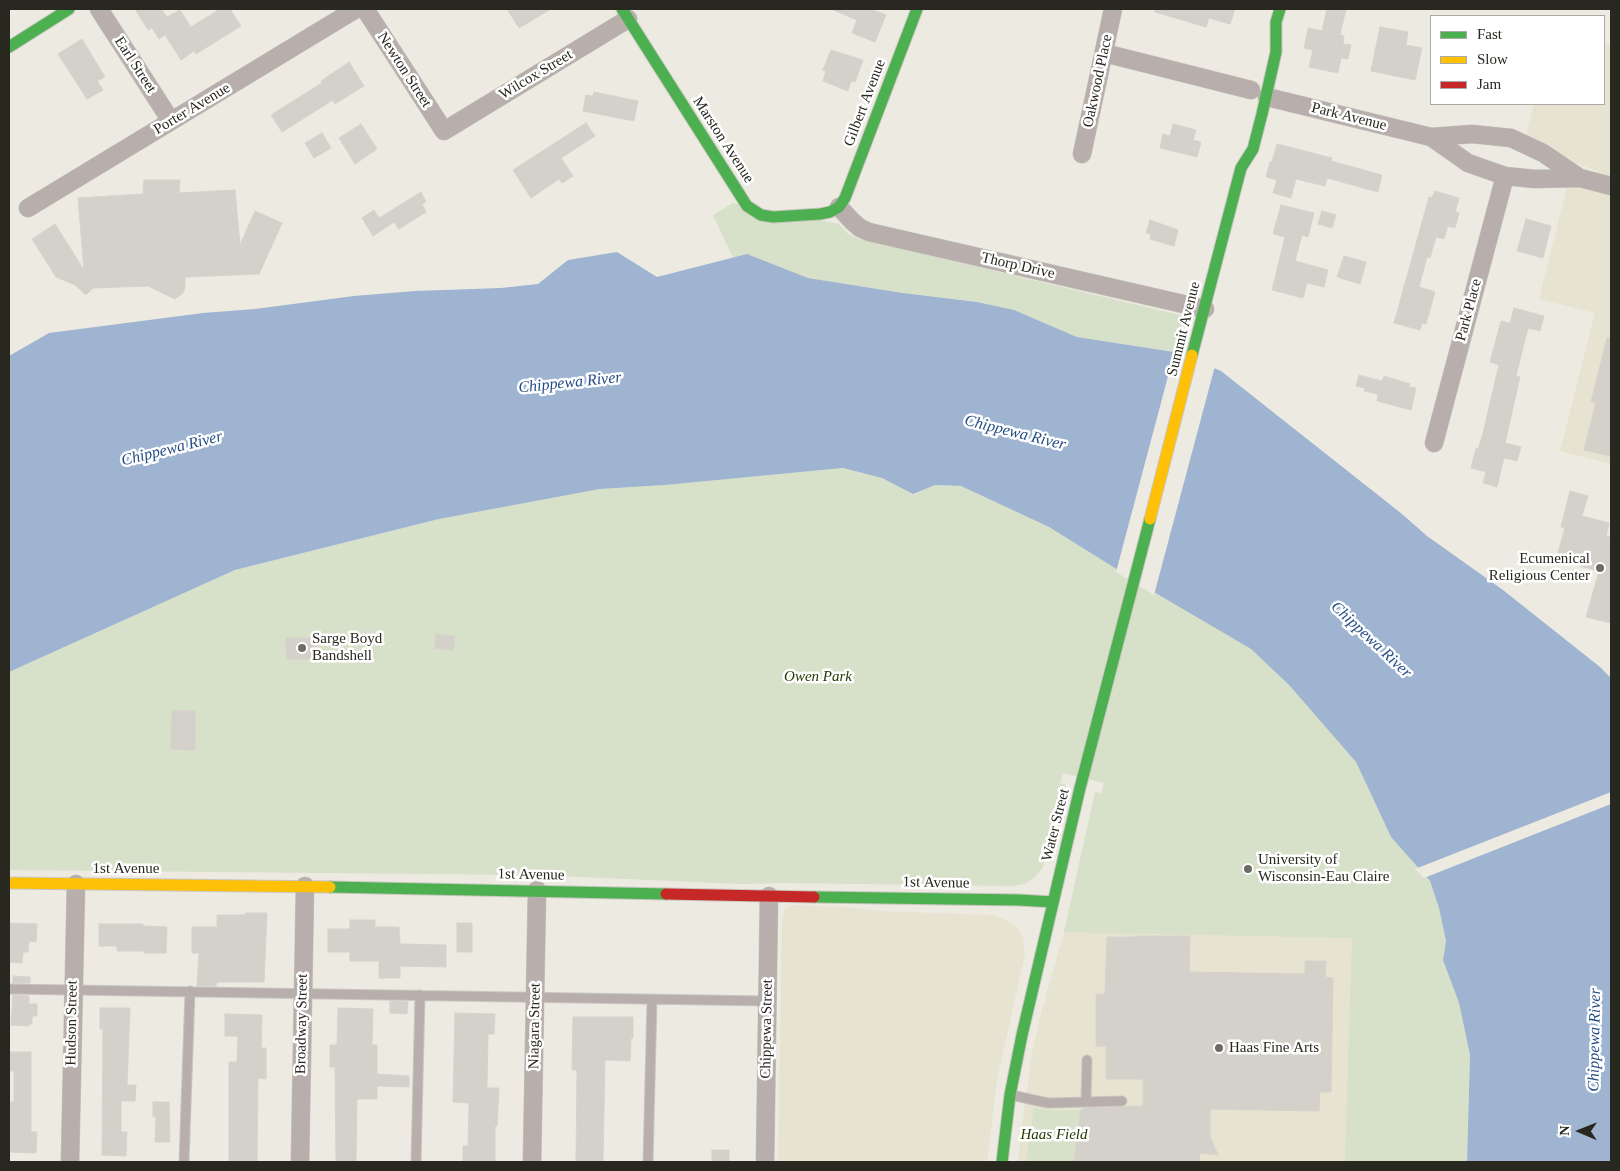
<!DOCTYPE html>
<style>
body{margin:0}
#map{position:relative;width:1620px;height:1171px;overflow:hidden;background:#eceae1;font-family:"Times New Roman",serif}
canvas{display:block}
.frame{position:absolute;inset:0;border:10px solid #282720;pointer-events:none}
.legend{position:absolute;left:1430px;top:15px;width:175px;height:90px;box-sizing:border-box;background:#fff;border:1px solid #a9a9a6;margin:0;padding:6px 9px;list-style:none;font-size:15px;color:#282720}
.legend li{display:flex;align-items:center;gap:10px;height:25px}
.legend b{width:25px;border:1px solid #a9a9a6}
.north{position:absolute;left:1555px;top:1106px;width:50px;height:50px;-webkit-text-stroke:4px #fff;paint-order:stroke;rotate:271deg;font-size:14px;font-weight:700;line-height:20px;text-align:center;color:#282720}
.north::after{content:'';display:block;margin:auto;width:18px;height:22px;background:#282720;clip-path:polygon(50% 0,100% 100%,50% 72%,0 100%)}
</style>
<div id="map">
<canvas width="1620" height="1171"></canvas>
<div class="frame"></div>
<ul class="legend">
<li><b style="height:6px;background:#4caf50"></b>Fast</li>
<li><b style="height:6px;background:#ffc107"></b>Slow</li>
<li><b style="height:6px;background:#c62828"></b>Jam</li>
</ul>
<div class="north">N</div>
</div>
<script>
const g = document.querySelector('canvas').getContext('2d');
g.lineJoin = 'round';
function paint(path, color) { g.fillStyle = color; g.fill(path, 'evenodd'); }
const toPath = rows => new Path2D(rows.map(r => 'M' + r).join(''));
function strokePath(path, color, width, dash) { g.strokeStyle = color; g.lineWidth = width; g.lineCap = dash ? 'butt' : 'round'; g.setLineDash(dash || []); g.stroke(path); }
function label(font, color, halo, rows, align = 'center') {
  g.font = font + ' "Times New Roman",serif'; g.lineWidth = 5; g.setLineDash([]); g.textBaseline = 'middle'; g.strokeStyle = halo; g.fillStyle = color; for (const [text, x, y, turn = 0] of rows) {
    g.save(); g.translate(x, y); g.rotate((+turn || 0) * Math.PI / 180); g.textAlign = isNaN(turn) ? turn : align; if (halo) g.strokeText(text, 0, 0); g.fillText(text, 0, 0); g.restore();
  }
}
const built = toPath([
 [1604,44,1611,46,1611,464,1560,451,1595,313,1539,299,1567,187,1594,191,1598,171,1575,163,1546,147,1525,139,1534,104,1604,104],
 [1251,649,1467,1162,1018,1162,1022,1126,1032,1053,1042,1010,1064,932,1095,792,1101,793],
 [792,905,845,907,879,911,991,915,1006,920,1018,928,1023,937,1025,954,997,1080,987,1162,778,1162,782,920,785,909]
]);
const green = toPath([
 [733,203,839,224,848,234,856,238,1184,316,1174,352,1077,337,1014,310,977,302,903,293,808,278,747,254,733,258,713,215],
 [843,468,882,478,913,494,935,485,961,486,1049,527,1147,588,1251,649,1289,685,1356,762,1391,837,1430,881,1439,908,1446,941,1443,960,1459,1003,1470,1055,1467,1162,1345,1162,1352,938,1064,932,1095,792,1101,794,1104,783,1063,773,1060,783,1066,785,1042,869,1034,878,1024,884,1013,886,784,883,741,884,534,875,9,870,9,672,235,570,439,519,600,489,665,485],
 [1034,1108,1058,1111,1081,1110,1074,1162,1026,1162]
]);
const water = toPath([
 [617,252,657,277,747,254,808,278,903,293,977,302,1014,310,1077,337,1174,352,1221,371,1402,514,1427,536,1503,590,1600,667,1611,678,1611,1162,1467,1162,1470,1055,1459,1003,1443,960,1446,941,1439,908,1430,881,1391,837,1356,762,1289,685,1251,649,1147,588,1049,527,961,486,935,485,913,494,882,478,843,468,665,485,600,489,439,519,235,570,9,672,9,356,49,333,203,313,255,309,354,296,415,291,501,288,538,284,568,260]
]);
const pier = toPath([
 [1175,350,1215,366,1154,595,1116,572],
 [1611,792,1611,804,1424,878,1415,869]
]);
const building = toPath([
 [135,9,161,9,167,17,180,10,191,27,220,9,230,9,241,26,196,54,194,51,181,60,165,35,159,39,152,28,148,30,135,9],
 [507,9,551,9,519,28,507,9],
 [831,9,870,9,886,15,875,42,852,33,857,20,831,9],
 [1156,9,1235,9,1230,24,1209,18,1206,27,1155,12,1156,9],
 [1327,9,1346,9,1340,35,1344,36,1343,44,1351,45,1348,59,1341,58,1338,73,1309,67,1313,50,1304,48,1308,28,1322,31,1327,9],
 [1380,27,1408,32,1406,45,1422,48,1415,80,1371,71,1380,27],
 [82,39,105,77,97,81,103,90,87,99,58,54,82,39],
 [831,50,863,60,855,82,851,81,848,91,823,81,826,71,823,70,831,50],
 [349,62,364,86,335,104,333,100,282,132,271,115,322,83,321,81,349,62],
 [594,92,638,101,634,121,583,111,586,95,593,96,594,92],
 [586,123,595,136,561,158,573,176,562,183,559,179,531,198,513,170,586,123],
 [361,124,377,149,355,164,339,138,361,124],
 [1173,124,1196,130,1193,140,1201,142,1197,157,1160,148,1163,134,1170,136,1173,124],
 [322,133,331,148,314,158,305,143,322,133],
 [1277,144,1332,158,1331,161,1382,175,1378,192,1327,178,1325,186,1296,179,1291,198,1273,193,1277,180,1266,177,1270,162,1272,162,1277,144],
 [144,180,180,180,179,193,235,190,240,245,255,211,282,223,259,274,185,277,185,287,183,293,175,299,148,286,93,288,86,295,75,285,56,277,32,239,55,224,84,270,78,198,143,194,144,180],
 [1435,191,1459,198,1455,212,1459,213,1455,228,1448,226,1444,239,1436,237,1430,258,1427,257,1419,287,1435,292,1426,324,1422,323,1420,330,1394,323,1429,197,1432,198,1435,191],
 [421,192,426,202,422,204,426,212,399,229,394,222,373,236,362,218,374,210,379,218,421,192],
 [1281,205,1314,213,1308,237,1302,235,1295,261,1328,270,1324,287,1307,283,1303,298,1272,290,1285,237,1273,234,1281,205],
 [1322,211,1336,215,1332,228,1318,224,1322,211],
 [1526,219,1551,226,1543,258,1517,251,1526,219],
 [1150,220,1178,230,1174,246,1150,239,1151,234,1146,233,1150,220],
 [1344,256,1366,262,1360,284,1337,277,1344,256],
 [1514,308,1544,316,1540,331,1528,328,1516,376,1520,377,1505,443,1521,447,1517,461,1504,458,1497,487,1483,483,1486,472,1471,468,1476,448,1478,449,1482,437,1499,365,1490,362,1501,321,1510,323,1514,308],
 [1607,338,1611,338,1611,456,1584,450,1596,402,1591,402,1607,338],
 [1359,375,1382,381,1384,376,1410,384,1409,387,1416,388,1411,410,1377,401,1378,394,1364,391,1365,388,1356,386,1359,375],
 [1570,491,1588,496,1582,516,1609,523,1606,536,1611,537,1611,623,1586,617,1599,571,1580,566,1581,559,1558,553,1565,528,1561,527,1570,491],
 [436,634,455,636,453,650,435,648,436,634],
 [286,638,318,638,317,659,287,659,286,638],
 [172,711,195,711,195,750,171,749,172,711],
 [246,913,267,913,264,982,217,982,216,986,197,986,199,953,192,953,192,927,217,927,217,915,245,915,246,913],
 [350,920,375,920,375,927,399,927,400,944,446,945,446,967,400,966,400,978,379,978,379,961,350,961,350,952,328,952,328,929,350,929,350,920],
 [10,923,37,924,36,942,29,941,28,952,23,952,22,963,9,962,10,923],
 [457,923,472,923,472,952,457,952,457,923],
 [99,924,143,924,143,926,167,927,166,953,144,953,143,951,117,951,117,946,99,946,99,924],
 [1139,936,1190,936,1189,972,1305,974,1305,961,1326,961,1325,977,1333,978,1331,1092,1320,1092,1319,1111,1210,1109,1210,1136,1218,1155,1200,1153,1199,1162,1074,1162,1081,1110,1083,1108,1143,1106,1143,1079,1106,1079,1106,1046,1096,1046,1096,994,1105,994,1107,937,1133,937,1139,936],
 [13,976,30,977,30,983,13,983,13,976],
 [13,995,29,996,29,1004,37,1004,37,1016,32,1016,32,1024,29,1024,29,1026,11,1025,13,995],
 [390,1001,408,1002,407,1014,390,1013,390,1001],
 [100,1008,130,1008,127,1085,136,1085,135,1101,121,1101,121,1132,127,1132,126,1156,102,1155,103,1029,100,1029,100,1008],
 [338,1008,373,1009,372,1045,377,1045,377,1074,409,1076,409,1087,377,1086,377,1099,357,1099,356,1162,336,1162,335,1067,330,1067,330,1045,337,1045,338,1008],
 [455,1013,495,1014,494,1034,488,1034,487,1088,499,1088,497,1126,495,1126,495,1162,463,1162,463,1146,468,1146,469,1103,453,1102,455,1013],
 [225,1014,262,1015,261,1048,266,1048,266,1079,258,1078,257,1162,229,1162,229,1062,237,1062,238,1036,225,1036,225,1014],
 [573,1017,633,1017,633,1038,631,1038,630,1061,605,1060,603,1162,576,1162,577,1070,572,1070,573,1017],
 [9,1052,31,1052,31,1132,37,1132,36,1153,9,1152,9,1102,14,1102,14,1071,9,1071,9,1052],
 [153,1102,169,1102,170,1142,155,1142,156,1117,153,1117,153,1102],
 [712,1150,729,1150,729,1162,712,1162,712,1150]
]);
const lane = toPath([
 [9,989,768,1001],
 [1011,1095,1048,1103,1122,1101],
 [1086,1101,1087,1060],
 [184,1162,190,991],
 [416,1162,420,995],
 [648,1162,652,999]
]);
const street = toPath([
 [99,9,171,121],
 [365,9,444,131,628,19],
 [1104,53,1251,90],
 [1267,97,1431,137,1472,134,1511,138,1543,153,1580,178],
 [1431,137,1468,163,1505,176,1535,179,1580,178,1611,186],
 [1082,154,1113,9],
 [839,207,852,221,860,228,869,232,1205,309],
 [28,208,356,9],
 [1434,443,1505,176],
 [70,1162,76,884],
 [300,1162,305,886],
 [532,1162,537,890],
 [765,1162,769,896]
]);
const fast = toPath([
 [622,9,747,206,761,215,773,217,820,214,830,212,839,207,845,198,917,9],
 [9,47,69,9],
 [1192,355,1241,168,1253,149,1262,114,1276,52,1276,22,1280,9],
 [330,887,666,894],
 [814,897,1019,900,1053,902],
 [1002,1162,1010,1095,1022,1035,1080,788,1150,519]
]);
const slow = toPath([
 [1150,519,1192,355],
 [9,883,330,887]
]);
const jam = toPath([
 [666,894,814,897]
]);
const markers = [
 [1600,568,5,"#6d6b64"],
 [302,648,5,"#6d6b64"],
 [1248,869,5,"#6d6b64"],
 [1219,1048,5,"#6d6b64"]
];
const streetNames = [
 ["Earl Street",135,65,57],
 ["Newton Street",404,70,57],
 ["Wilcox Street",536,75,-31],
 ["Oakwood Place",1098,81,-78],
 ["Gilbert Avenue",865,103,-69],
 ["Porter Avenue",192,109,-31],
 ["Park Avenue",1349,117,14],
 ["Marston Avenue",723,140,57],
 ["Thorp Drive",1018,266,13],
 ["Park Place",1469,310,-75],
 ["Summit Avenue",1184,329,-76],
 ["Water Street",1056,825,-76],
 ["1st Avenue",126,869],
 ["1st Avenue",531,875,1],
 ["1st Avenue",936,883,1],
 ["Hudson Street",72,1023,-89],
 ["Broadway Street",302,1024,-89],
 ["Niagara Street",535,1026,-89],
 ["Chippewa Street",767,1029,-89]
];
const poiNames = [
 ["Ecumenical",1590,559,"right"],
 ["Religious Center",1590,576,"right"],
 ["Sarge Boyd",312,639],
 ["Bandshell",312,656],
 ["University of",1258,860],
 ["Wisconsin-Eau Claire",1258,877],
 ["Haas Fine Arts",1229,1048]
];
const parkNames = [
 ["Owen Park",818,677],
 ["Haas Field",1054,1135]
];
const waterNames = [
 ["Chippewa River",570,383,-6],
 ["Chippewa River",1015,433,14],
 ["Chippewa River",172,449,-14],
 ["Chippewa River",1371,640,43],
 ["Chippewa River",1595,1040,-89]
];
paint(built, '#e6e3d1');
paint(green, '#d7e0c9');
paint(water, '#9fb4d0');
paint(pier, '#eceae1');
paint(building, '#d4d0ca');
strokePath(building, '#d7d2cc', 1);
strokePath(lane, '#c8c6bf', 11);
strokePath(street, '#c8c6bf', 19);
strokePath(fast, '#c8c6bf', 13);
strokePath(slow, '#c8c6bf', 13);
strokePath(jam, '#c8c6bf', 13);
strokePath(lane, '#b8afad', 9);
strokePath(street, '#b8afad', 18);
strokePath(fast, '#4caf50', 11);
strokePath(slow, '#ffc107', 11);
strokePath(jam, '#c62828', 11);
for (const [x, y, r, color] of markers) { const dot = new Path2D(); dot.arc(x, y, r, 0, 2 * Math.PI); g.fillStyle = color; g.fill(dot); strokePath(dot, '#fff', 2); }
label('15px', '#282720', '#fff', streetNames);
label('15px', '#282720', '#fff', poiNames, 'left');
label('italic 15px', '#243901', '#fff', parkNames);
label('italic 16px', '#244d84', '#fff', waterNames);
</script>
